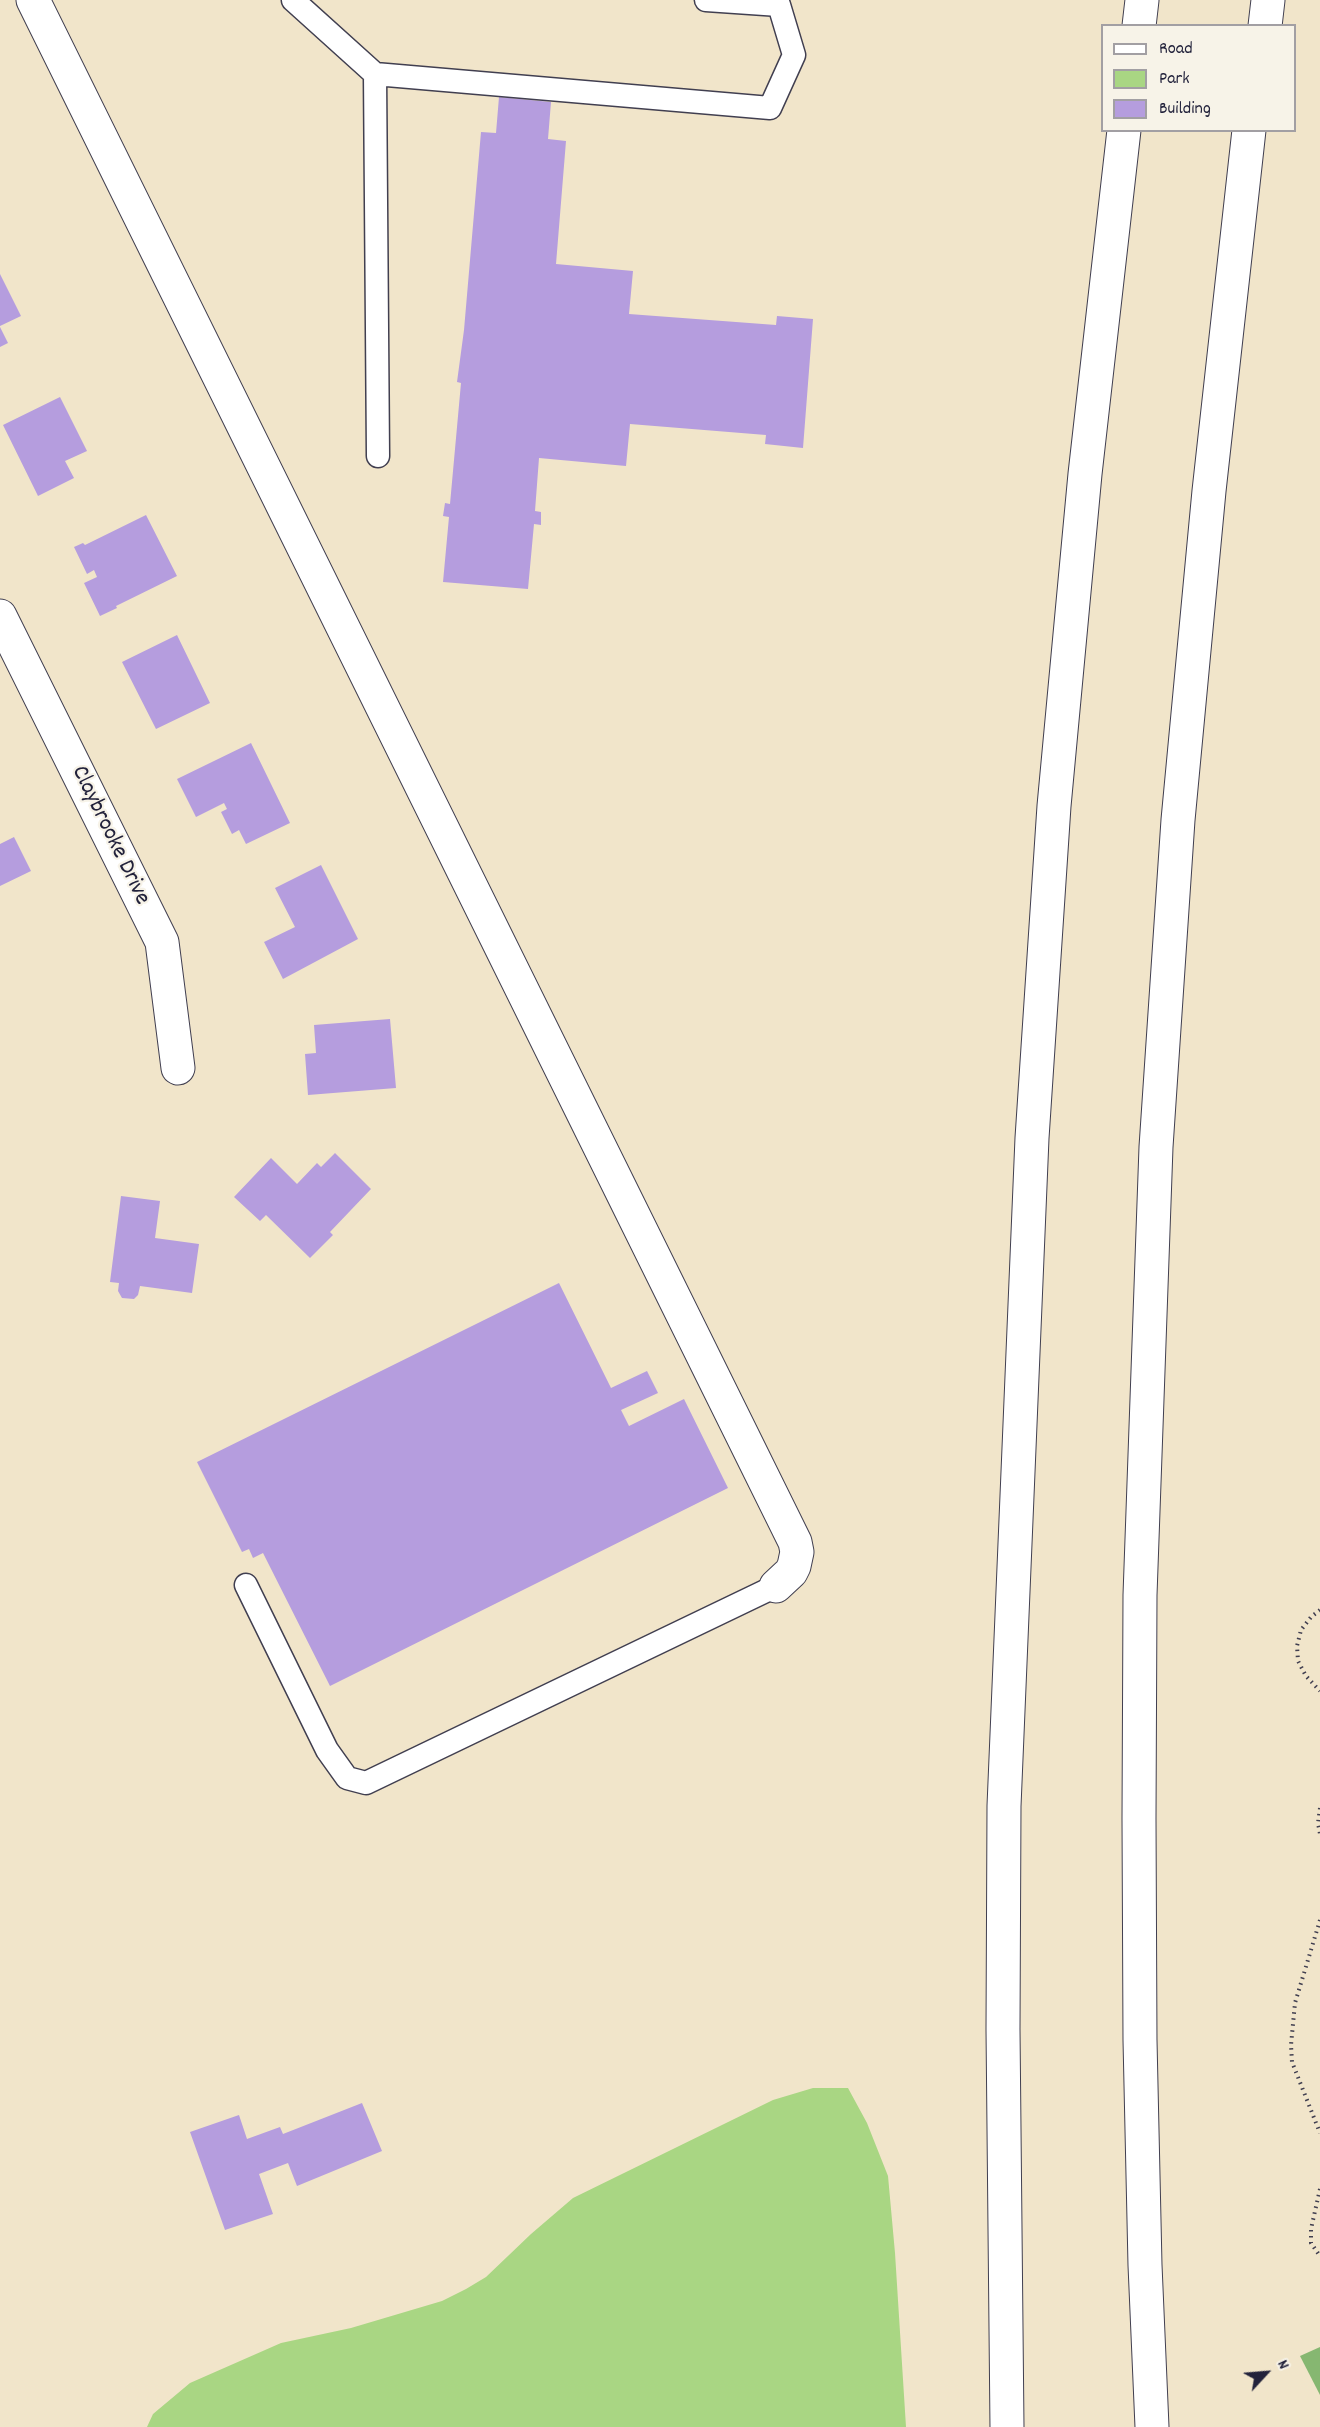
<!DOCTYPE html>
<style>
body{margin:0}
#map{position:relative;width:1320px;height:2427px;overflow:hidden;background:#f1e5ca;font-family:Dekko,sans-serif}
canvas{display:block}
.legend{position:absolute;left:1101px;top:24px;width:195px;height:108px;box-sizing:border-box;background:#f7f3e8;border:2px solid #a29fa3;margin:0;padding:8px 10px;list-style:none;font-size:18px;color:#22223b}
.legend li{display:flex;align-items:center;gap:12px;height:30px}
.legend b{width:30px;border:2px solid #a29fa3}
.north{position:absolute;left:1236px;top:2343px;width:60px;height:60px;-webkit-text-stroke:4px #f7f3e8;paint-order:stroke;rotate:64deg;font-size:16px;font-weight:700;line-height:24px;text-align:center;color:#22223b}
.north::after{content:'';display:block;margin:auto;width:21px;height:27px;background:#22223b;clip-path:polygon(50% 0,100% 100%,50% 72%,0 100%)}
</style>
<div id="map">
<canvas width="1320" height="2427"></canvas>
<ul class="legend">
<li><b style="height:8px;background:#fff"></b>Road</li>
<li><b style="height:16px;background:#a9d683"></b>Park</li>
<li><b style="height:16px;background:#b59dde"></b>Building</li>
</ul>
<div class="north">N</div>
</div>
<script>
const g = document.querySelector('canvas').getContext('2d');
g.lineJoin = 'round';
function paint(path, color) { g.fillStyle = color; g.fill(path, 'evenodd'); }
const toPath = rows => new Path2D(rows.map(r => 'M' + r).join(''));
function strokePath(path, color, width, dash) { g.strokeStyle = color; g.lineWidth = width; g.lineCap = dash ? 'butt' : 'round'; g.setLineDash(dash || []); g.stroke(path); }
function label(font, color, halo, rows, align = 'center') {
  g.font = font + ' Dekko,sans-serif'; g.lineWidth = 4.5; g.setLineDash([]); g.textBaseline = 'middle'; g.strokeStyle = halo; g.fillStyle = color; for (const [text, x, y, turn = 0] of rows) {
    g.save(); g.translate(x, y); g.rotate((+turn || 0) * Math.PI / 180); g.textAlign = isNaN(turn) ? turn : align; if (halo) g.strokeText(text, 0, 0); g.fillText(text, 0, 0); g.restore();
  }
}
const green = toPath([
 [813,2088,848,2088,867,2123,888,2176,895,2253,906,2427,147,2427,153,2414,190,2383,281,2343,351,2328,442,2301,466,2289,486,2277,531,2234,573,2198,773,2100]
]);
const forest = toPath([
 [1320,2347,1320,2395,1300,2356]
]);
const building = toPath([
 [499,97,551,102,548,139,566,141,556,264,633,271,629,314,776,325,777,316,813,319,803,448,765,444,766,435,630,424,626,466,539,458,535,511,541,512,541,525,534,524,528,589,443,582,449,517,443,516,445,503,450,504,461,383,457,382,464,330,481,132,496,133],
 [0,274,21,316,0,326],
 [0,327,8,343,0,347],
 [60,397,87,451,65,461,74,478,38,496,3,425],
 [146,515,177,576,116,606,117,608,100,616,84,583,97,577,94,570,87,574,74,547,83,543,85,545],
 [177,635,210,703,156,729,122,662],
 [251,743,290,823,246,844,239,830,232,834,221,812,227,809,224,803,196,817,177,779],
 [14,837,31,871,0,886,0,844],
 [321,865,358,939,283,979,264,942,295,927,275,888],
 [390,1019,396,1088,308,1095,305,1054,316,1053,314,1025],
 [335,1153,371,1189,330,1232,333,1235,310,1258,266,1215,260,1221,234,1197,271,1158,297,1184,317,1163,321,1167],
 [121,1196,160,1201,155,1238,199,1244,192,1293,140,1286,138,1295,134,1299,122,1298,118,1291,119,1283,110,1282],
 [559,1283,611,1388,647,1371,658,1393,621,1410,629,1426,684,1399,728,1488,330,1686,263,1553,253,1558,249,1549,242,1552,197,1462],
 [362,2103,382,2151,297,2186,288,2163,259,2174,273,2214,225,2230,190,2132,239,2115,247,2139,280,2127,283,2134]
]);
const path = toPath([
 [1320,1610,1311,1617,1301,1630,1297,1646,1298,1661,1306,1676,1320,1691],
 [1320,1808,1318,1823,1320,1834],
 [1320,1920,1295,2003,1291,2045,1292,2062,1320,2133],
 [1320,2189,1311,2229,1311,2243,1320,2256]
]);
const lane = toPath([
 [293,0,375,74,770,108,794,55,779,5,706,0],
 [375,74,378,456],
 [246,1585,327,1750,347,1778,366,1783,776,1586]
]);
const street = toPath([
 [33,0,795,1542,797,1552,794,1566,791,1572,776,1586],
 [0,616,162,942,178,1068]
]);
const highway = toPath([
 [1139,26,1142,0],
 [1265,26,1268,0],
 [1007,2427,1003,2029,1004,1806,1032,1138,1054,806,1085,474,1124,130],
 [1152,2427,1145,2265,1140,2040,1139,1818,1140,1595,1156,1147,1178,820,1209,491,1249,130]
]);
const streetNames = [
 ["Claybrooke Drive",109,836,64]
];
paint(green, '#a9d683');
paint(forest, '#86b771');
paint(building, '#b59dde');
strokePath(lane, '#413f50', 25);
strokePath(street, '#413f50', 35);
strokePath(highway, '#413f50', 35);
strokePath(path, '#413f50', 4, [1.5, 4.5]);
strokePath(lane, '#fff', 22);
strokePath(street, '#fff', 33);
strokePath(highway, '#fff', 33);
label('24px', '#22223b', '#f7f3e8', streetNames);
</script>
